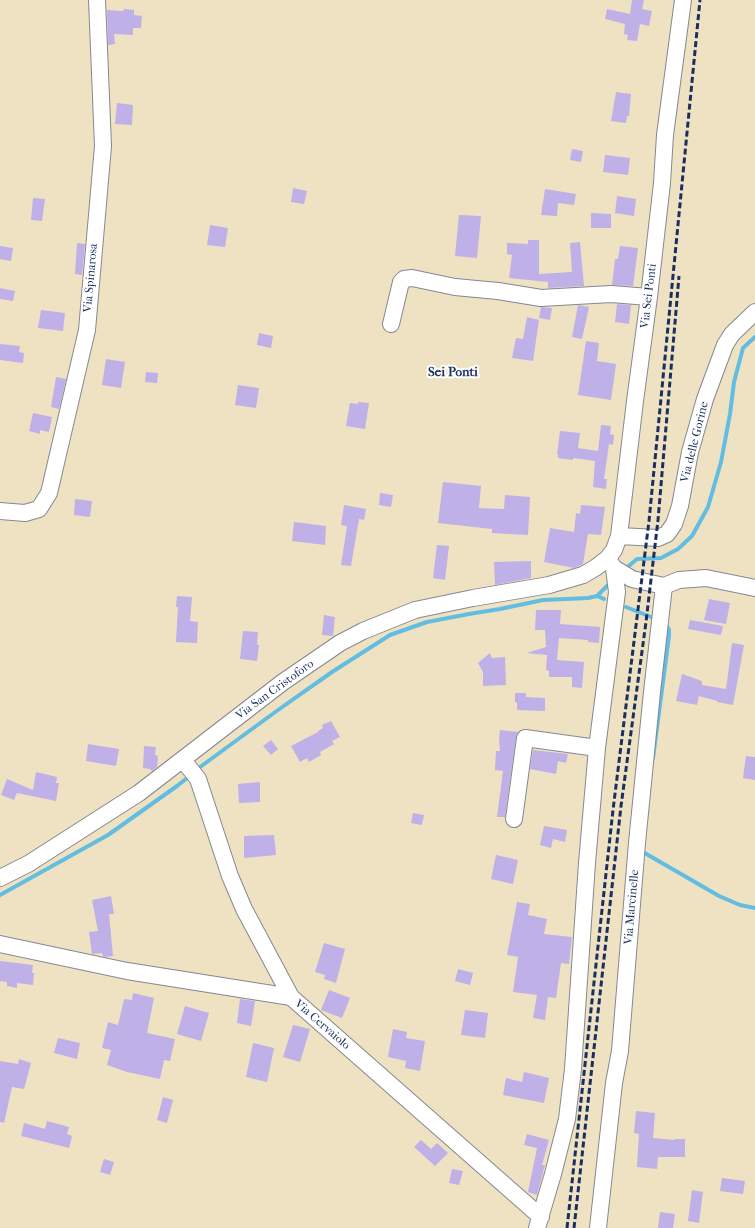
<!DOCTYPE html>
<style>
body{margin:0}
canvas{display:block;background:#eee2c3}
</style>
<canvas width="755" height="1228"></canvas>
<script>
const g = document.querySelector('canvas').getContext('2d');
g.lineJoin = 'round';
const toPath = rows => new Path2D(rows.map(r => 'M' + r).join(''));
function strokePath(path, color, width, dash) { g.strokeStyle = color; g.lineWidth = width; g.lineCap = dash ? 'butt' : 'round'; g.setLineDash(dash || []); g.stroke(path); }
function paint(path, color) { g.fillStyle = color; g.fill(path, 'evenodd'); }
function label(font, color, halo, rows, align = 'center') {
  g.font = font + ' "IM FELL French Canon",serif'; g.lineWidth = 4; g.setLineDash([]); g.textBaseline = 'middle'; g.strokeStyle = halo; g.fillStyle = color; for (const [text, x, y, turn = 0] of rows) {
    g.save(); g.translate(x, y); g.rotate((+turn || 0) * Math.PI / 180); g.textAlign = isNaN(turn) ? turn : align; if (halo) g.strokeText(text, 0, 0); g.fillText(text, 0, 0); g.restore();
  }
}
const stream = toPath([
 [624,570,637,559,661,558,678,549,692,536,708,507,721,462,730,414,734,382,743,348,755,337],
 [597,596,604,599],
 [626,607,651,617],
 [653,758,669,636,669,630,667,626],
 [196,770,278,710,332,672,390,635,427,622,469,614,500,609,543,600,588,598,597,596,612,581],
 [643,849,643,852,719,896,740,905,755,908],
 [0,895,108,835,177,786,191,775]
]);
const building = toPath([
 [632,0,644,0,642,9,652,11,649,26,640,24,637,41,627,40,628,35,624,34,625,24,605,19,607,9,630,14],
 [124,9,134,10,134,15,142,16,141,28,133,28,133,35,114,34,115,44,108,45,107,10,123,11],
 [616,92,631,94,629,116,627,116,626,123,611,121],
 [117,103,133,105,132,125,115,124],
 [572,149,583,151,581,162,570,160],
 [605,155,630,158,628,175,603,172],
 [293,188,307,191,304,204,291,202],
 [545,189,576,194,574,205,558,203,557,216,541,215],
 [617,196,636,199,634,216,615,213],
 [33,198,45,199,42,221,31,220],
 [591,213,611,214,611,228,591,228],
 [459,215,481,216,477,258,455,256],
 [210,225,228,228,225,247,207,245],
 [528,240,539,240,539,274,572,272,570,243,580,242,584,286,548,288,548,282,509,278,512,255,507,254,507,243,528,244],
 [77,243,85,244,82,275,75,274],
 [0,246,13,248,11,261,0,259],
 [620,246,638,248,633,286,612,285,615,259,618,259],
 [0,288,15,291,13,301,0,299],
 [617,304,631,305,629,324,615,322],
 [578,305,589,307,582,339,572,337],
 [541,307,552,308,550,320,539,318],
 [41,310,65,313,63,331,38,328],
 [527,317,539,320,533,361,512,358,516,338,523,339],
 [259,333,273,336,271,348,257,345],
 [586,341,599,343,597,361,616,364,611,400,578,395],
 [0,344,20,346,19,352,24,353,23,363,0,360],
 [106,359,125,362,121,388,102,385],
 [146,372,158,373,157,383,145,382],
 [56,377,66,379,59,409,51,407],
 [238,385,259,388,256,408,235,405],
 [358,402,369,403,365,429,346,426,350,403,358,404],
 [33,413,52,417,49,432,40,430,40,434,29,431],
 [601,425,611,426,610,434,614,435,613,445,609,444,604,479,607,479,606,489,593,487,595,461,573,458,573,460,558,458,558,455,557,455,560,431,580,433,578,448,598,451],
 [443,482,481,486,479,508,504,509,505,495,530,497,528,535,492,533,492,529,438,523],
 [380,493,393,495,391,507,379,505],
 [75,499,92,501,90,517,74,515],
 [344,505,366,509,364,520,359,519,351,566,341,565,347,526,341,525],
 [581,505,605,507,601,535,588,534,583,564,574,568,544,562,550,528,574,532,576,513,580,514],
 [294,522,326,526,325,545,292,541],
 [437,545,449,546,445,580,433,578],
 [531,561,531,578,495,585,494,562],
 [177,596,192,597,190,621,198,622,197,643,176,642,178,607,176,607],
 [709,599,730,603,726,624,704,620],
 [536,610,561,610,560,624,600,627,599,643,588,642,588,640,559,638,557,660,584,662,582,688,572,687,572,677,549,677,549,671,546,670,547,655,527,653,546,647,545,630,535,630],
 [324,615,335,617,333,636,322,635],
 [690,620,723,626,721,635,688,629],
 [243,631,258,632,257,645,259,645,257,661,240,659],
 [732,643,744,645,733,705,717,702,717,701,699,696,697,705,676,701,682,674,702,681,702,685,726,689],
 [490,653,492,658,505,657,506,685,483,686,483,672,478,663],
 [515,693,526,693,526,697,545,698,545,711,517,710,517,703,515,702],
 [331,721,340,737,332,741,334,744,320,752,321,755,309,762,307,758,300,762,291,746,318,732,318,731,323,728,322,725],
 [500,730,518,732,516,737,505,817,497,817,503,771,495,770,496,751,500,751,499,740],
 [271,740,278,749,271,755,263,746],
 [88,744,119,749,116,766,86,761],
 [144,746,156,747,155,755,158,756,157,767,152,771,150,769,143,768],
 [533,750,568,754,566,763,558,761,556,774,530,769],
 [746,756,755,757,755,780,743,778],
 [36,772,57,777,56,783,59,783,56,801,17,793,14,800,1,795,7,779,33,790],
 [260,782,260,802,239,803,238,784],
 [413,813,424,815,422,825,411,823],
 [544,826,567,830,565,842,553,839,551,848,540,845],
 [274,835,276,855,244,858,244,836],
 [496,855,518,860,513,884,491,879],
 [111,896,114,914,109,914,113,956,105,957,103,956,102,953,92,954,89,932,98,931,92,900],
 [517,902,530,904,528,915,547,919,544,934,572,937,569,964,561,963,556,998,548,997,545,1020,533,1018,537,995,513,992,518,957,507,955],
 [324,943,345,949,336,983,324,979,325,975,315,972],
 [0,961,33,965,32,973,34,973,33,985,17,983,17,988,7,986,7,982,0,981],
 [458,969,473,973,470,985,455,981],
 [329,990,350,998,342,1018,321,1010],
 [133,993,154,998,147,1033,175,1039,170,1061,164,1060,160,1079,127,1072,107,1065,111,1050,102,1048,108,1022,118,1025,124,999,132,1000],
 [240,999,255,1001,251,1026,237,1023],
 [185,1006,209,1013,201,1041,177,1034],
 [465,1010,488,1013,485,1038,461,1035],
 [293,1025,310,1029,300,1062,283,1057],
 [393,1029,407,1032,406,1038,425,1041,420,1071,405,1068,406,1061,388,1057],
 [58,1038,80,1043,77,1059,54,1053],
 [253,1043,274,1048,267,1082,246,1077],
 [19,1059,31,1063,24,1089,12,1087,4,1123,0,1122,0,1061,18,1064],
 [524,1072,549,1078,544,1103,503,1095,506,1078,522,1082],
 [163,1097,173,1100,167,1123,157,1120],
 [636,1111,655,1113,653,1138,674,1140,674,1139,685,1139,685,1157,658,1157,657,1169,637,1167,639,1134,634,1133],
 [47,1121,69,1127,67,1134,72,1136,69,1148,21,1136,24,1123,45,1129],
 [527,1134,549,1140,542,1165,545,1165,537,1195,528,1192,537,1148,524,1145],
 [421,1140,431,1149,437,1143,448,1153,435,1166,414,1147],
 [104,1159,114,1162,110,1175,100,1172],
 [452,1169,463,1171,459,1185,449,1183],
 [722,1178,745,1181,743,1194,720,1191],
 [692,1190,703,1192,699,1223,688,1221],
 [660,1212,675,1214,673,1228,658,1228]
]);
const minor = toPath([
 [391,324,401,282,404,279,412,278,455,287,498,291,541,298,611,294,649,297],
 [0,511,25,513,39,509,49,493,87,330,103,146,97,0],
 [619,536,658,538,667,534,674,524,680,506,690,452,705,399,725,345,732,334,755,312],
 [609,561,614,568,632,579,664,586],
 [664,586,679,580,706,578,755,588],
 [183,760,198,779,230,876,244,909,291,997,541,1217],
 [514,819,525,738,597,748],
 [0,878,28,864,139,793,283,682,340,643,363,631,415,610,473,598,549,585,583,575,595,568,607,559,614,550,619,536,635,401,649,297,662,183,665,135,683,0],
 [0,944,127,971,291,997],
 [537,1228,553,1174,567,1119,573,1069,587,863,597,748,617,592,614,568],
 [598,1228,614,1083,620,1051,637,843,652,692,664,586]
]);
const rail = toPath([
 [567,1228,613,810,649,521,700,0],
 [574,1228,621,806,646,622,658,520,679,276]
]);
const streetNames = [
 ["Via Spinarosa",91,278,-85],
 ["Via Sei Ponti",649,296,-83],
 ["Via delle Gorine",695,442,-76],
 ["Via San Cristoforo",275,690,-36],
 ["Via Marcinelle",632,907,-85],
 ["Via Cervaiolo",322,1025,41]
];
const neighbourhoodNames = [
 ["Sei Ponti",453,373]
];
strokePath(stream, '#62bde0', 4);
paint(building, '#bfb0e7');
strokePath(minor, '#848890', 18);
strokePath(minor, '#fff', 16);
strokePath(rail, '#1b2f5e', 3, [6, 3]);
label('12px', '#1b2f5e', '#fff', streetNames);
label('bold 13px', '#1b2f5e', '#fff', neighbourhoodNames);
</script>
